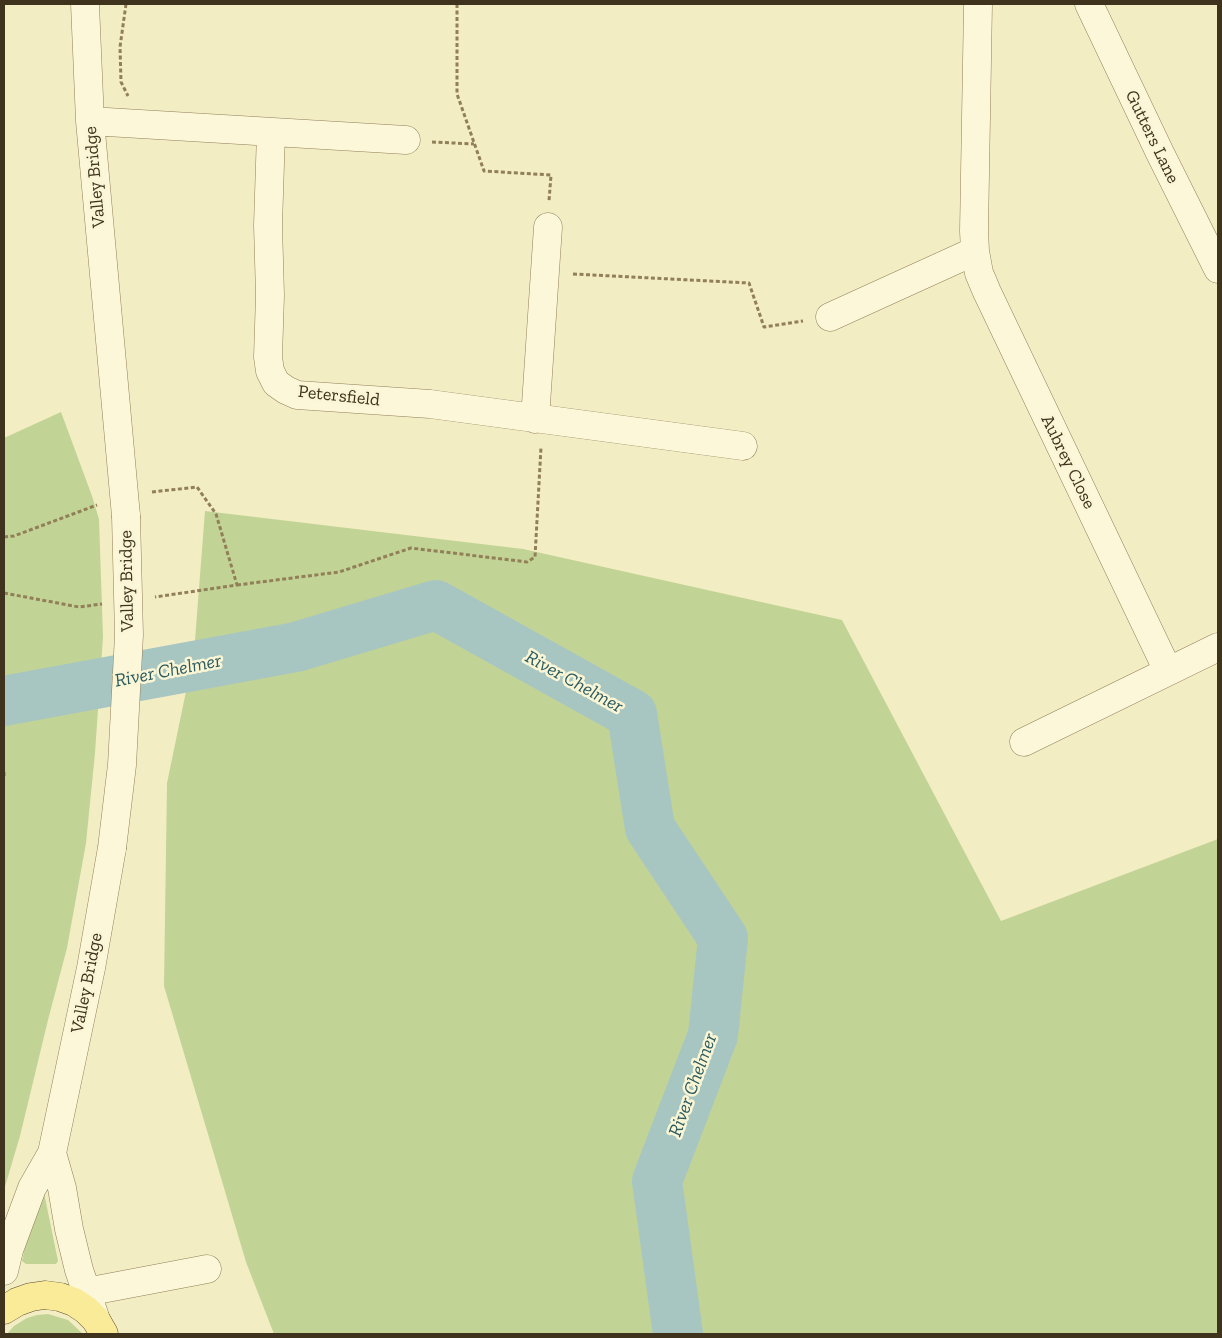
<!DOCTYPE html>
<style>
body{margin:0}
#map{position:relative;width:1222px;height:1338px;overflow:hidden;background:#f3edc4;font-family:"Zilla Slab",serif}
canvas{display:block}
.frame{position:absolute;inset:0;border:5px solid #3f331e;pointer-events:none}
</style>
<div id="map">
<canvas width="1222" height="1338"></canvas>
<div class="frame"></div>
</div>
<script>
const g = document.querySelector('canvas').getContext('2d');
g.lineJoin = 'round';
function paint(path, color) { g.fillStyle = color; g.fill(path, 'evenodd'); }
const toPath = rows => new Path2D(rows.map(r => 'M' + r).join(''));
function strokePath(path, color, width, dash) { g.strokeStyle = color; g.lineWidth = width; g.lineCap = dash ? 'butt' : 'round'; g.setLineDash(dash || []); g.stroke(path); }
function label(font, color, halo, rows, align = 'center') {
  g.font = font + ' "Zilla Slab",serif'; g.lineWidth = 5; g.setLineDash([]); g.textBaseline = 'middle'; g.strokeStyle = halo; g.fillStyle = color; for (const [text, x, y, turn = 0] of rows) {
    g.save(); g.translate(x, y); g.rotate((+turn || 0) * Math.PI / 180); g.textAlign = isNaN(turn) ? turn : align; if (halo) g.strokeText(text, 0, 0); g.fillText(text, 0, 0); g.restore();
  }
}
const green = toPath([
 [61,412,92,496,99,519,103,637,95,753,86,843,67,948,48,1020,20,1136,4,1190,4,438],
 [205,511,523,549,842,620,1001,921,1218,839,1218,1334,274,1334,246,1262,164,986,167,783,194,653],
 [38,1188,43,1188,58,1261,56,1264,26,1264,22,1261],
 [48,1314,68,1320,83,1334,7,1334,14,1326,27,1318,37,1315]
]);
const water = toPath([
 [155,657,153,690,4,723,4,687,101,669,155,657]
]);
const pier = toPath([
 [155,654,153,693,98,704,101,667]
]);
const river = toPath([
 [4,701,296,647,436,605,632,714,650,828,723,938,713,1035,657,1181,678,1334]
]);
const path = toPath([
 [126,4,120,47,121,82,128,96],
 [457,4,457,94,484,171,551,175,549,201],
 [432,142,474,144],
 [573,274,749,283,764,327,803,321],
 [152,492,197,487,216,514,237,585,155,597],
 [4,537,14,536,97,505],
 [237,585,339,572,411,548,527,562,535,557,541,447],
 [4,593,79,607,102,604],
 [4,772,4,776]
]);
const minor = toPath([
 [85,4,90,121,126,516],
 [978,4,974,231,975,251,979,273,987,292,1168,671],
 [1089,4,1160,153,1218,269],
 [90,121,406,140],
 [271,133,268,225,270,295,268,357,270,371,276,383,286,390,297,395,430,404,743,446],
 [830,317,975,251],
 [535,419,548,227],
 [1024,742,1218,647],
 [52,1153,62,1188,69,1229,79,1270,96,1320],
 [4,1271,9,1250,32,1188,52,1153,91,968,112,848],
 [86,1292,207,1269]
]);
const major = toPath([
 [4,1310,17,1302,31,1297,45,1295,60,1297,74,1302,86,1310,96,1320,104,1334]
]);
const minorBridge = toPath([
 [112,848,122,765,129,635,126,516]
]);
const streetNames = [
 ["Gutters Lane",1152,137,64],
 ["Valley Bridge",95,177,-95],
 ["Petersfield",339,396,6],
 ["Aubrey Close",1068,462,64],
 ["Valley Bridge",127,581,-91],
 ["Valley Bridge",87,983,-79]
];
const waterNames = [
 ["River Chelmer",168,671,-11],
 ["River Chelmer",574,682,29],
 ["River Chelmer",693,1085,-70]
];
paint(green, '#c2d396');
paint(water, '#a7c6c2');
strokePath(water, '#6c9692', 1);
paint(pier, '#f3edc4');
strokePath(river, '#a7c6c2', 50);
strokePath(minor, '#917f58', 29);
strokePath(major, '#5e4b2c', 29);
strokePath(path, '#917f58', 3, [4, 2.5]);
strokePath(minor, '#fcf7d9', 28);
strokePath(major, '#faeb99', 28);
strokePath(minorBridge, '#917f58', 29, []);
strokePath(minorBridge, '#fcf7d9', 28);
label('18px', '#3f331e', '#f9f5d5', streetNames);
label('italic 19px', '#2b5b60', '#f9f5d5', waterNames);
</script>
